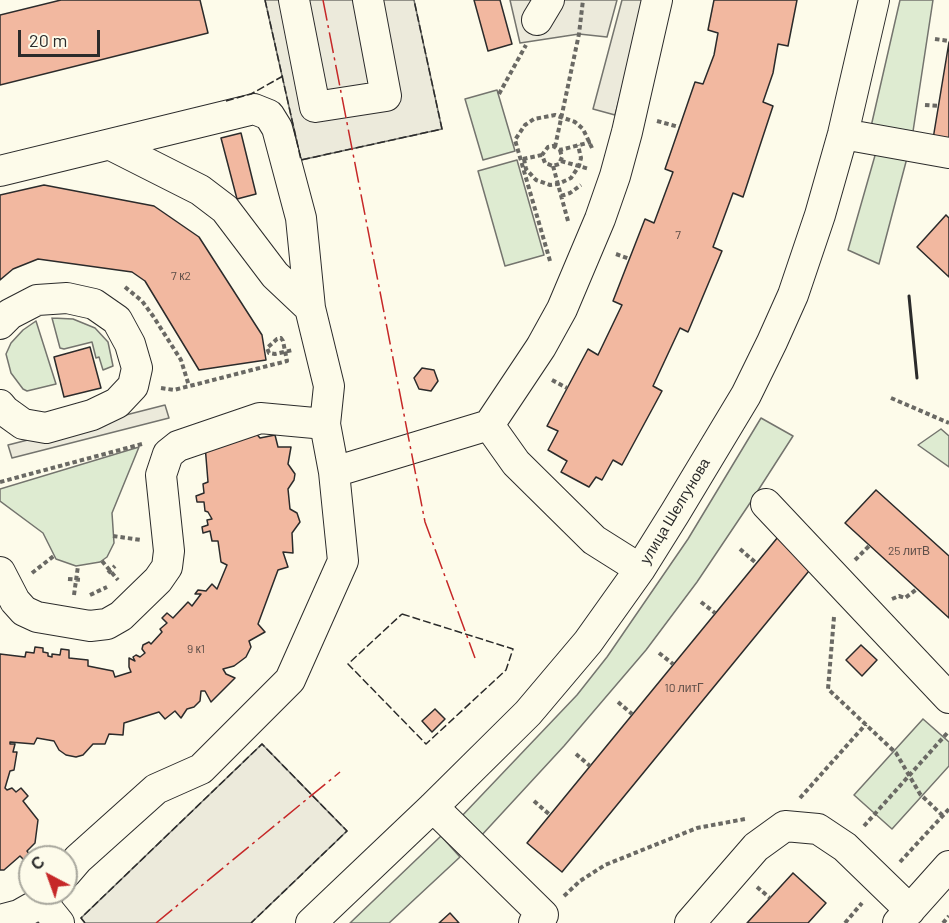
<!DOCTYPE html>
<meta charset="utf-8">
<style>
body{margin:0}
#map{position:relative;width:949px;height:923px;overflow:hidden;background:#fdfbea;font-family:Barlow,sans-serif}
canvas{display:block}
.north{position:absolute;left:18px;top:845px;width:60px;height:60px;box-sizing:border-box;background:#fdfbea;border:2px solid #a9a89e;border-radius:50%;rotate:319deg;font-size:16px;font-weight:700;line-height:24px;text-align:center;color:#2b2b2b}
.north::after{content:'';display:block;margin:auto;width:21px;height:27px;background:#c62828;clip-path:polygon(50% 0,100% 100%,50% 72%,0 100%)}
.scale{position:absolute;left:18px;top:30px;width:82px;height:27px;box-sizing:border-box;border:3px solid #2b2b2b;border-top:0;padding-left:8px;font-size:18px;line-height:21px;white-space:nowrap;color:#2b2b2b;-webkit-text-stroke:4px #fdfbea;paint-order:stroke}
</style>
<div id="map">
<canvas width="949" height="923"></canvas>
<div class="north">С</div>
<div class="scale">20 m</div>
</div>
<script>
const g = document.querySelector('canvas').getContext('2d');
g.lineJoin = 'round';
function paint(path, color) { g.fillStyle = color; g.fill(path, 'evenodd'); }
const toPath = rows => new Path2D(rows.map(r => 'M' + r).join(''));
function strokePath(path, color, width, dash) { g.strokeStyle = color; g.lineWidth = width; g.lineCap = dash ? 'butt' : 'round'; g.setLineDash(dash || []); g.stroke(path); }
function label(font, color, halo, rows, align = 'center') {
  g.font = font + ' Barlow,sans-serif'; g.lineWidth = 4.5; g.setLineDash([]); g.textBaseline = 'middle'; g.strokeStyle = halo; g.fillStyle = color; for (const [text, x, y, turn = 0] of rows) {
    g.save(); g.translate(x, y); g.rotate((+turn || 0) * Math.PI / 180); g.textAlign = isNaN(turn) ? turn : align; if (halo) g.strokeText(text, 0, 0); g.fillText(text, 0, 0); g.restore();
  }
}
const green = toPath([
 [900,0,933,0,912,138,870,131,900,0],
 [497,90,515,151,483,160,465,99,497,90],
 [876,152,907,158,879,264,848,250,876,152],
 [517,160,544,255,505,266,478,171,517,160],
 [52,318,73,319,95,328,108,342,113,366,103,370,99,357,96,358,92,342,64,349,60,348,52,318],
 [36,321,56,384,27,391,23,389,11,373,6,354,11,343,23,330,36,321],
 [761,418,793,436,750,503,697,582,646,650,564,746,480,837,459,819,577,695,607,657,688,539,761,418],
 [941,429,949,436,949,467,918,445,941,429],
 [139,447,112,513,114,543,107,557,100,562,76,566,56,559,43,533,0,501,0,489,139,447],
 [923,719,949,742,949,766,892,829,854,795,923,719],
 [441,836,460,857,389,923,350,923,441,836]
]);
const parking = toPath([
 [265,0,414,0,442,129,301,160,265,0],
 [510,0,617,0,607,37,579,34,520,43,510,0],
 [622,0,646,0,615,115,593,109,622,0],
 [165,405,169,418,12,458,8,445,165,405],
 [262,744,347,831,251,923,85,923,81,918,262,744]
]);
const building = toPath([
 [61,0,200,0,208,33,0,85,0,15,61,0],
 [474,0,500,0,512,44,488,51,474,0],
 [714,0,797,0,788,46,778,44,773,73,763,102,773,106,743,197,733,193,713,247,722,251,688,332,680,328,653,386,662,391,622,465,613,460,602,480,596,477,589,487,561,472,567,461,548,450,558,431,547,426,588,349,598,355,622,305,613,301,645,219,654,223,673,172,665,169,695,82,703,84,714,55,718,33,708,30,714,0],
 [949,42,949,142,933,139,949,42],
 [241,133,256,194,237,199,221,138,241,133],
 [44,185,154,206,199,237,262,335,266,360,199,370,145,281,132,272,38,259,13,269,0,280,0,195,44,185],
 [946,215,949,218,949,277,917,247,946,215],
 [90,347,101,388,64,397,54,357,90,347],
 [422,368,434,370,438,381,431,391,419,389,414,378,422,368],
 [251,428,260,438,275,435,278,447,291,447,288,464,295,474,294,480,288,489,290,509,297,513,300,522,292,533,293,553,283,552,288,567,278,570,258,624,265,632,249,641,251,647,246,657,234,666,223,669,226,674,235,678,211,702,205,691,201,691,200,701,194,707,187,709,181,718,175,711,165,719,159,712,124,723,123,735,109,734,105,744,93,744,83,755,76,757,66,755,59,750,54,741,37,738,34,744,10,742,10,744,15,744,13,752,17,752,14,770,10,771,5,788,7,790,12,788,16,792,21,788,28,796,23,801,38,820,35,843,27,851,30,855,24,860,20,856,4,870,0,870,0,654,25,657,26,652,34,653,35,647,43,648,43,652,48,653,48,656,52,657,52,654,60,655,61,649,69,650,69,658,88,660,88,666,113,671,115,677,131,672,129,667,129,658,135,661,133,657,136,655,140,657,145,653,142,649,143,645,149,642,151,644,162,632,160,629,167,623,162,618,167,613,173,618,188,602,192,606,201,594,195,594,198,590,206,591,212,584,217,589,227,565,221,562,218,541,212,541,210,531,203,533,202,527,208,525,207,520,212,519,208,512,205,511,204,502,197,502,196,496,204,493,203,484,208,482,205,445,251,428],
 [876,490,949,556,949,618,845,523,876,490],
 [778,537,813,566,562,872,527,843,778,537],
 [861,645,877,660,862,676,846,660,861,645],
 [435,709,445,719,432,732,422,721,435,709],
 [793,873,826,903,808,923,747,923,793,873],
 [450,913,459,923,439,923,450,913]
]);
const path = toPath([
 [935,39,949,41],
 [499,94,526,45],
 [925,105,939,106],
 [657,121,679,127],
 [555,147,579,34,583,0],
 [560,150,562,157,559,164,553,166,545,163,542,155,548,147,553,146,560,150,591,142],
 [523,159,542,155],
 [524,159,526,169,536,180,550,185,558,184,571,178,579,166,581,158,578,145],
 [561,161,589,169],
 [553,166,568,221],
 [561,196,570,193,581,185],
 [616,254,630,259],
 [550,261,515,140,525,125,534,119,555,115,575,122,583,129,592,148],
 [125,287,142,301,153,316,181,360,189,386],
 [552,380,567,388],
 [161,388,174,390,287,361,283,341,281,338,277,339,267,348,269,353,275,354,293,350],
 [891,398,949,423],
 [0,482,142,444],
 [113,536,141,540],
 [740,549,756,563],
 [855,560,869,546],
 [102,561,118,580],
 [32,573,55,555],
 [108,573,115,566],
 [68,579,82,580],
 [74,595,78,566],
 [90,595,107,587],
 [892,599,899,596,905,598,917,589],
 [701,602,715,613],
 [834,617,828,689,896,753,920,794,943,816],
 [659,653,673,664],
 [618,702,632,714],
 [576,754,590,766],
 [800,798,866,724],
 [534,801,550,815],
 [864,826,949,731],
 [900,862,949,809],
 [757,887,770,898],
 [564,896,580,881,605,865,697,828,745,819],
 [845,923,862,903],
 [943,923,949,916]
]);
const minor = toPath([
 [294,0,315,107,386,96,368,0],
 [537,20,549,0],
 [843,134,949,153],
 [111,145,200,190,225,209,275,275,310,308],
 [0,171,254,109,269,115,277,128,301,218,310,308,329,386,325,424],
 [0,324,10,314,37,300,67,298,94,304,117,320,130,344,137,368,133,386,117,403,92,415,46,428,23,424,5,411,0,405],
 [489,425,541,347,562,309,600,219,615,176,627,132,657,0],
 [766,504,949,698],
 [0,572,15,601,24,611,37,617,90,626,107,624,121,616,158,580,167,567,169,551,161,475,168,454,178,446,260,418,325,424,334,472],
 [433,807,543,915,534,923],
 [66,873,78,859,156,789,201,769,290,680,343,561,334,472,489,425,516,463,594,540,640,569],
 [42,902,59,923],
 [0,920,19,915,42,902,49,893],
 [311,923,433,807,528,713,588,642,640,569,675,513,746,395,772,342,793,295,820,215,843,134,874,0],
 [690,923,756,847,785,826,818,829,845,847,910,910],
 [898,923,949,866]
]);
const fence = toPath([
 [265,0,301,160,442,129,414,0],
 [226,101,251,94,283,76],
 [402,614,513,649,506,670,426,744,348,664,402,614],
 [85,923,81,918,262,744,347,831,251,923]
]);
const wall = toPath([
 [909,296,917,378]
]);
const power = toPath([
 [323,0,425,522,475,658],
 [156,923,340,772]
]);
const numberNames = [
 ["7",678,235],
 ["7 к2",181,276],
 ["25 литВ",909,551],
 ["9 к1",196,649],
 ["10 литГ",684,688]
];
const streetNames = [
 ["улица Шелгунова",675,511,-59]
];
paint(green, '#deebd1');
strokePath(green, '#74746e', 1.5);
paint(parking, '#eceadb');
strokePath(parking, '#74746e', 1.5);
paint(building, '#f2b8a0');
strokePath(building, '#2b2b2b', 1.5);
strokePath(minor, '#2b2b2b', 32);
strokePath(path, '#6a6964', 4, [4.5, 3]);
strokePath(minor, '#fdfbea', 30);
strokePath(fence, '#2b2b2b', 1.5, [8, 3]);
strokePath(wall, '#2b2b2b', 3);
strokePath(power, '#c62828', 1.5, [21, 4.5, 3, 4.5]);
label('12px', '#5d4e48', null, numberNames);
label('15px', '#2b2b2b', '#fdfbea', streetNames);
</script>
